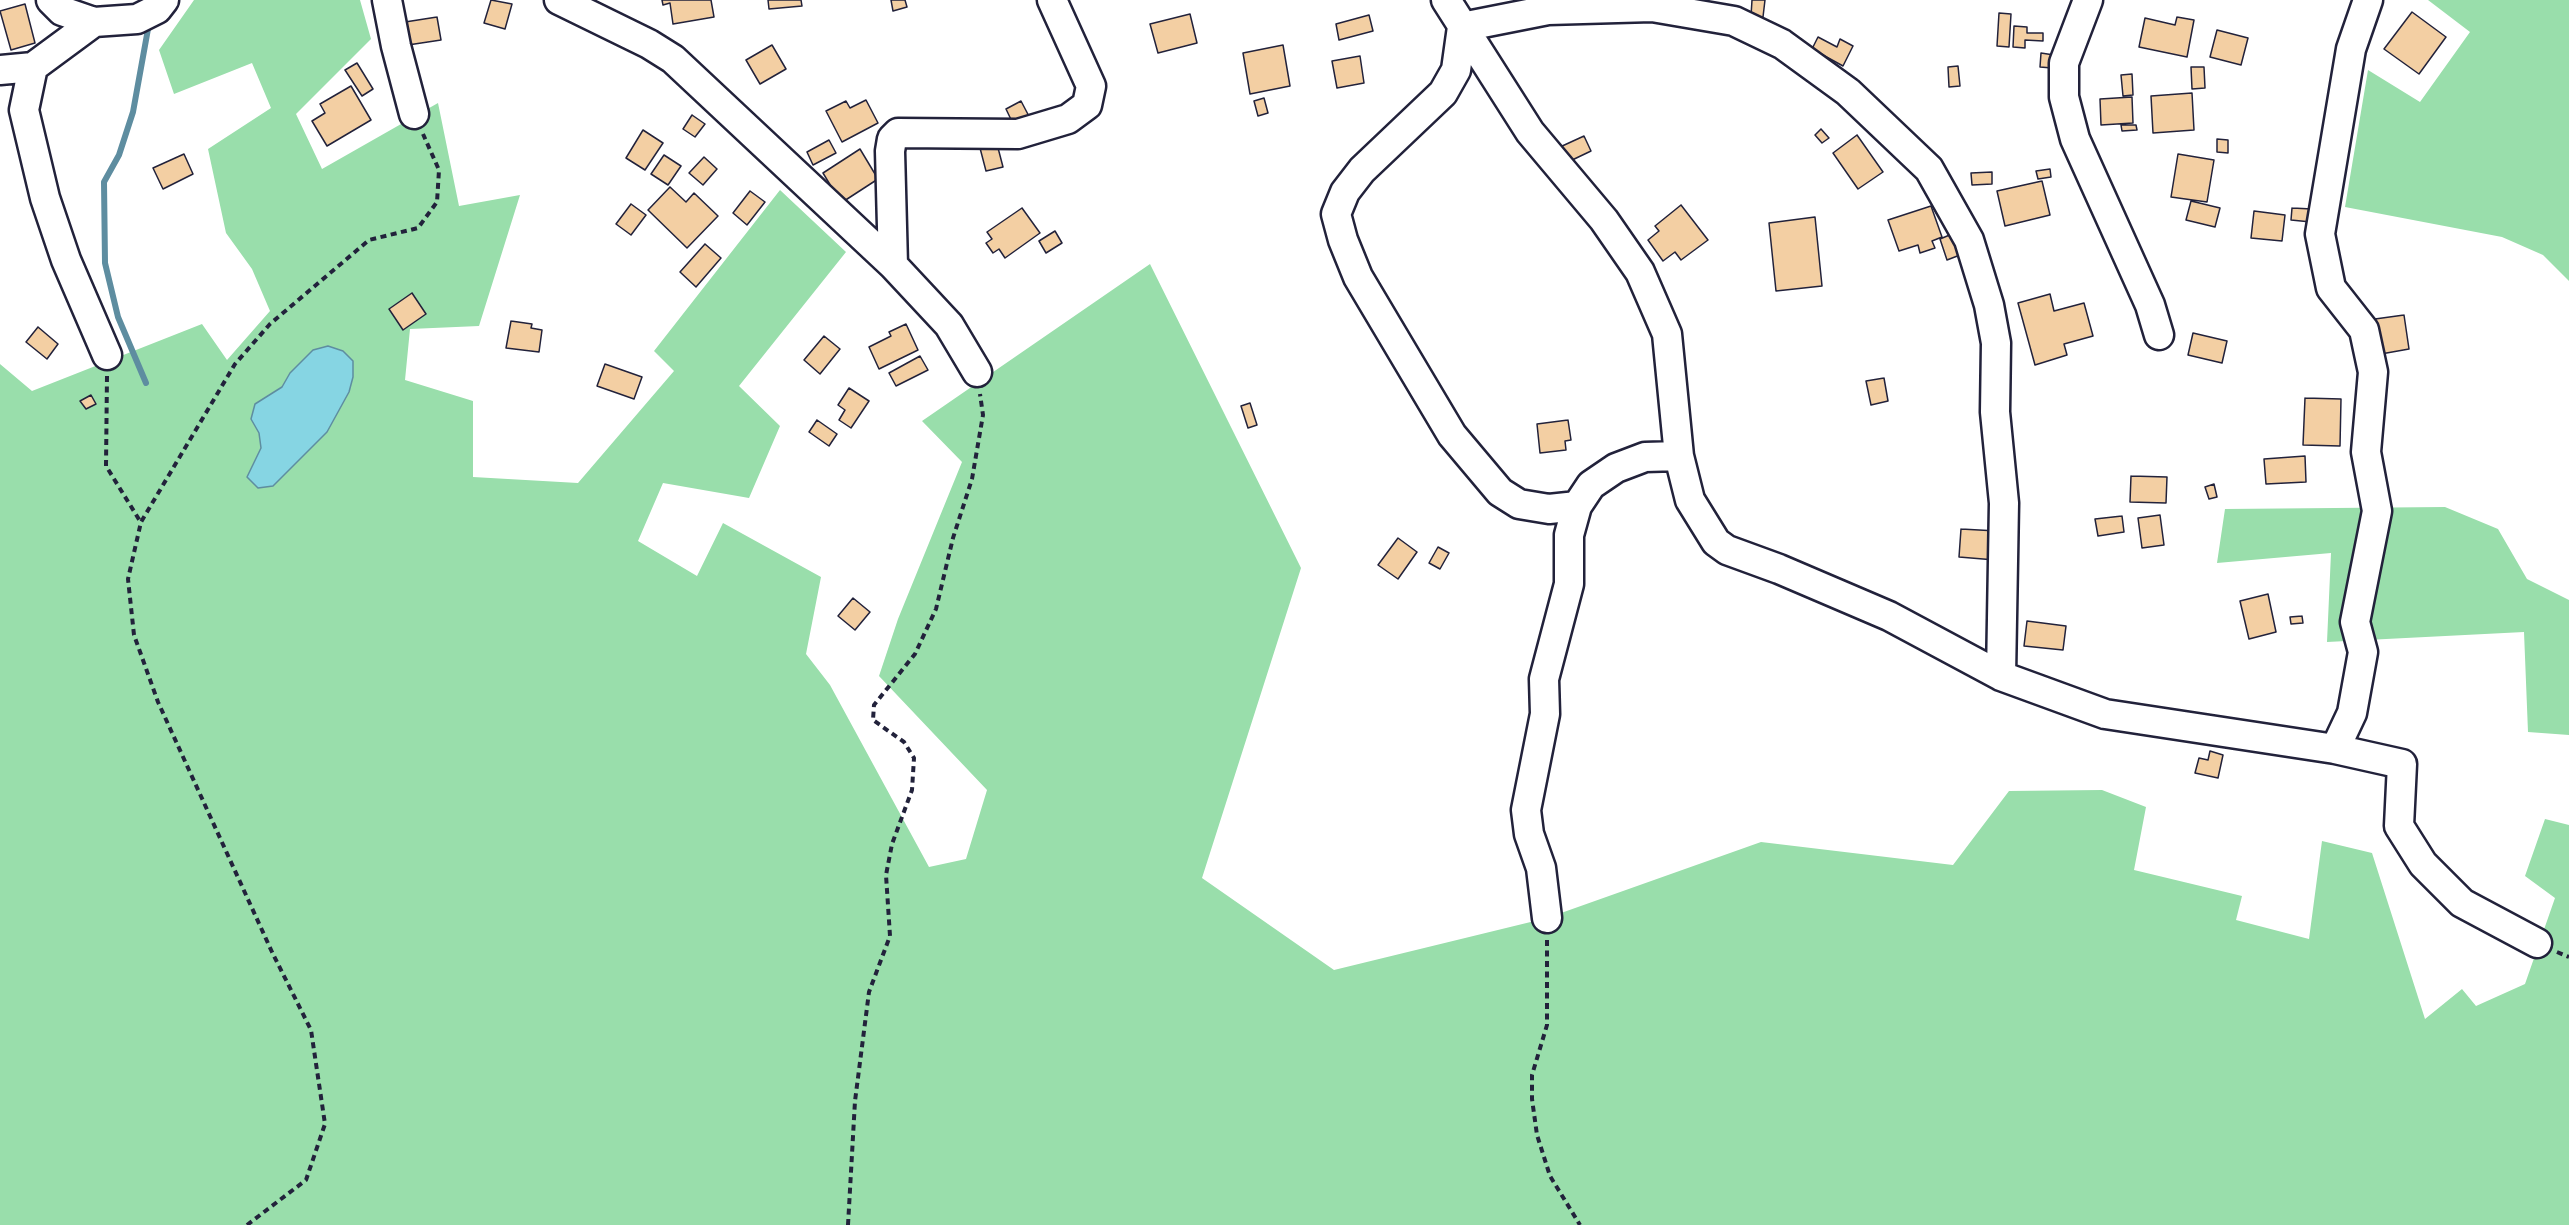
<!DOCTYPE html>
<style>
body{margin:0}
canvas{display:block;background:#fff}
</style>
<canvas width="2569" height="1225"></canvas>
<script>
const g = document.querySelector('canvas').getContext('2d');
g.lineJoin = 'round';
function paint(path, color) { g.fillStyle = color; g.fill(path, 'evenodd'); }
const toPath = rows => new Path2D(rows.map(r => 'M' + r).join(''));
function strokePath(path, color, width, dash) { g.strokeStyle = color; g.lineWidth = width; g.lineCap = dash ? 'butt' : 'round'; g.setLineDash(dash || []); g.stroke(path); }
const green = toPath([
 [194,0,360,0,371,39,296,114,322,169,438,103,459,206,520,195,479,326,410,329,405,380,473,401,473,477,578,483,674,371,654,351,780,190,846,252,739,386,780,426,749,498,663,483,638,541,697,576,723,523,821,577,806,654,830,685,929,867,966,859,987,790,879,676,898,619,962,462,922,421,1150,264,1301,568,1202,878,1334,970,1547,918,1761,842,1953,865,2009,791,2102,790,2146,807,2134,870,2242,896,2236,920,2309,939,2322,841,2372,853,2425,1019,2462,989,2476,1006,2525,984,2555,898,2525,876,2545,819,2569,825,2569,1225,0,1225,0,364,32,391,202,324,227,360,270,311,252,269,226,233,208,149,271,108,252,63,174,94,159,50],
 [290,373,258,488,247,477,261,448,255,404,282,387],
 [2428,0,2569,0,2569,281,2543,255,2502,237,2345,207,2368,70,2420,102,2470,32],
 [2445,507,2498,529,2527,579,2569,600,2569,735,2528,732,2524,632,2327,642,2331,553,2217,563,2225,509]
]);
const water = toPath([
 [328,346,343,351,353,361,353,377,349,392,327,432,273,486,258,488,247,477,261,448,259,433,251,419,255,404,282,387,290,373,313,350,328,346]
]);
const stream = toPath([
 [146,383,118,317,105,263,104,182,119,155,133,112,148,29]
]);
const building = toPath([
 [491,0,512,4,505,29,484,23,491,0],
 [662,0,711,0,714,17,673,24,670,3,663,5,662,0],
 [768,0,801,0,802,6,769,9,768,0],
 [891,0,905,0,907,7,893,11,891,0],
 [1752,0,1765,0,1763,17,1751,16,1752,0],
 [25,4,35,43,11,50,0,11,25,4],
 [2412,12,2446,37,2419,74,2384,49,2412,12],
 [1999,13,2011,14,2009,47,1997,46,1999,13],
 [1190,14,1197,43,1158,53,1150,24,1190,14],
 [1369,15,1373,31,1339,40,1336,24,1369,15],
 [437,17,441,40,408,45,405,22,437,17],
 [2177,17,2194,20,2187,57,2139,47,2145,18,2175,25,2177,17],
 [2014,26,2027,27,2027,33,2043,33,2043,41,2025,40,2025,48,2013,47,2014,26],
 [2217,30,2248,38,2241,65,2210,57,2217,30],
 [1818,37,1837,47,1840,39,1853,46,1843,66,1812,49,1818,37],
 [772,45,786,69,760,84,746,60,772,45],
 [1283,45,1290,86,1250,94,1243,53,1283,45],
 [2041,53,2054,55,2052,68,2040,67,2041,53],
 [1360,56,1364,83,1337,88,1332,61,1360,56],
 [357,63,373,89,362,96,345,70,357,63],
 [1958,66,1960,86,1949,87,1948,67,1958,66],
 [2191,67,2204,67,2205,88,2192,89,2191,67],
 [2132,74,2133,95,2123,96,2121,75,2132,74],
 [351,86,371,120,327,146,312,121,325,113,320,104,351,86],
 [2192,93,2194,130,2153,133,2151,96,2192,93],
 [2132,97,2133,123,2101,125,2100,99,2132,97],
 [1264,98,1268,113,1258,116,1254,101,1264,98],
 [866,100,878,123,842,142,826,111,846,101,850,108,866,100],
 [1021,101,1032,122,1016,130,1006,109,1021,101],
 [692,115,705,124,695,137,683,129,692,115],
 [2121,125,2136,125,2137,130,2122,131,2121,125],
 [1821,129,1829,138,1822,143,1815,135,1821,129],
 [643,130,663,143,645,170,626,158,643,130],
 [1857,135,1883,172,1858,189,1833,153,1857,135],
 [1584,136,1591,151,1568,162,1560,147,1584,136],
 [2217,139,2228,140,2228,153,2217,152,2217,139],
 [829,140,836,153,813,165,807,152,829,140],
 [997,144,1003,167,986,171,980,148,997,144],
 [860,149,878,179,841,203,823,173,860,149],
 [184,154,193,174,163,189,153,168,184,154],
 [2178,154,2214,160,2207,202,2171,197,2178,154],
 [664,155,681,166,668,185,651,174,664,155],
 [704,157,717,169,703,185,689,173,704,157],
 [2050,169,2051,177,2038,179,2036,171,2050,169],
 [1992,172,1992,184,1972,185,1971,173,1992,172],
 [2042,181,2050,215,2005,226,1997,191,2042,181],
 [670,187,686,202,694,193,718,216,687,248,648,210,670,187],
 [750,191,765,202,747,225,733,213,750,191],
 [2191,201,2220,208,2215,227,2186,220,2191,201],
 [631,204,646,215,631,235,616,224,631,204],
 [1681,205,1708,240,1681,260,1675,252,1663,261,1648,240,1659,231,1655,226,1681,205],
 [1931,206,1942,237,1932,241,1935,248,1920,253,1918,245,1899,251,1888,220,1931,206],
 [1022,208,1040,233,1005,258,999,249,993,253,986,243,992,239,987,232,1022,208],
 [2292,208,2312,209,2311,222,2291,220,2292,208],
 [2254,211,2285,215,2282,241,2251,238,2254,211],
 [1815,217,1822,286,1776,291,1769,223,1815,217],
 [1055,231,1062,243,1046,253,1039,241,1055,231],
 [1952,234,1960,255,1947,260,1940,239,1952,234],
 [705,244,721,258,696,287,680,272,705,244],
 [412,293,426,314,403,330,389,309,412,293],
 [2050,294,2054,311,2084,303,2093,336,2064,344,2067,355,2035,365,2018,303,2050,294],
 [2404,315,2409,349,2381,354,2375,319,2404,315],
 [511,321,532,324,531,328,542,330,539,352,506,348,511,321],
 [906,324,918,350,879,369,869,347,891,336,889,332,906,324],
 [38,327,58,344,47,359,26,342,38,327],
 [2193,333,2227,341,2222,363,2188,355,2193,333],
 [824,336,840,349,820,374,804,360,824,336],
 [920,356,928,370,896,386,889,373,920,356],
 [605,364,642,377,634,399,597,386,605,364],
 [1884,378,1888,401,1871,405,1866,381,1884,378],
 [849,388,869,401,851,428,839,420,845,410,838,405,849,388],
 [91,395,96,404,86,409,80,401,91,395],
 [2305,398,2341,399,2340,446,2303,445,2305,398],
 [1250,403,1257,425,1248,428,1241,406,1250,403],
 [817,420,837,434,829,446,809,432,817,420],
 [1568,420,1571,440,1565,441,1566,450,1540,453,1537,424,1568,420],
 [2305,456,2306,482,2266,484,2264,459,2305,456],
 [2131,476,2167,477,2166,503,2130,502,2131,476],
 [2214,484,2217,497,2209,499,2205,487,2214,484],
 [2160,515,2164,545,2142,548,2138,518,2160,515],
 [2122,516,2124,532,2098,536,2095,519,2122,516],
 [1961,529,1997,531,1995,560,1959,557,1961,529],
 [1398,538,1417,552,1398,579,1378,565,1398,538],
 [1438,547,1449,553,1440,569,1429,563,1438,547],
 [2268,594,2276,632,2249,639,2240,601,2268,594],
 [853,598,870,612,855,630,838,616,853,598],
 [2302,616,2303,623,2291,624,2290,617,2302,616],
 [2027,621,2066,626,2063,650,2024,646,2027,621],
 [2210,751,2223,755,2218,778,2195,773,2199,758,2208,760,2210,751]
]);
const path = toPath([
 [107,376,106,466,140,521],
 [1547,940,1547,1025,1532,1075,1532,1099,1537,1135,1550,1176,1580,1225],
 [2557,952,2569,957],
 [247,1225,306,1180,325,1124,311,1030,272,952,158,702,134,635,128,579,141,522,235,364,270,324,369,240,418,228,437,202,439,170,423,134],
 [848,1225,855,1101,869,992,890,936,886,875,892,844,912,790,914,758,904,742,873,720,874,705,915,654,936,609,953,538,972,479,983,415,980,394]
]);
const minor = toPath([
 [51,0,62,11,94,22],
 [387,0,396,46,414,114],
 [559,0,649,44,673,59,893,265,949,325,977,372],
 [1446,0,1530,132,1604,220,1640,272,1667,334,1679,456,1690,500,1716,542,1727,550,1779,569,1889,616,2001,676,2105,714,2335,749,2402,764,2399,826,2423,864,2462,903,2537,943],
 [2088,0,2064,63,2064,97,2075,139,2150,305,2159,335],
 [0,70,33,67],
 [893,265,890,151,892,139,898,133,1018,134,1068,119,1087,105,1091,86,1052,0],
 [107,355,66,260,45,198,24,110,33,67,94,22,137,19,157,9,164,0],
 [1577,506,1549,509,1519,504,1500,492,1452,435,1358,277,1343,240,1336,214,1345,192,1362,170,1443,93,1456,70,1462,27,1548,10,1652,7,1734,21,1782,44,1848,92,1929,169,1969,240,1989,305,1996,343,1995,412,2004,503,2001,676],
 [2335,749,2352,713,2363,652,2355,622,2377,511,2366,452,2373,372,2364,330,2331,288,2320,234,2351,49,2368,0],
 [1547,918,1541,868,1529,834,1526,810,1545,714,1544,679,1569,584,1569,535,1577,506,1591,485,1616,468,1645,457,1679,456]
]);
paint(green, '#99deab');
paint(water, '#86d5e3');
strokePath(water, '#5e8da0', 1.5);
strokePath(stream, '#5e8da0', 6);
paint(building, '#f3cfa3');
strokePath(building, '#22223b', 1.5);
strokePath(minor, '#22223b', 33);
strokePath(path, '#22223b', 4, [6, 4.5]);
strokePath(minor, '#fff', 28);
</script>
